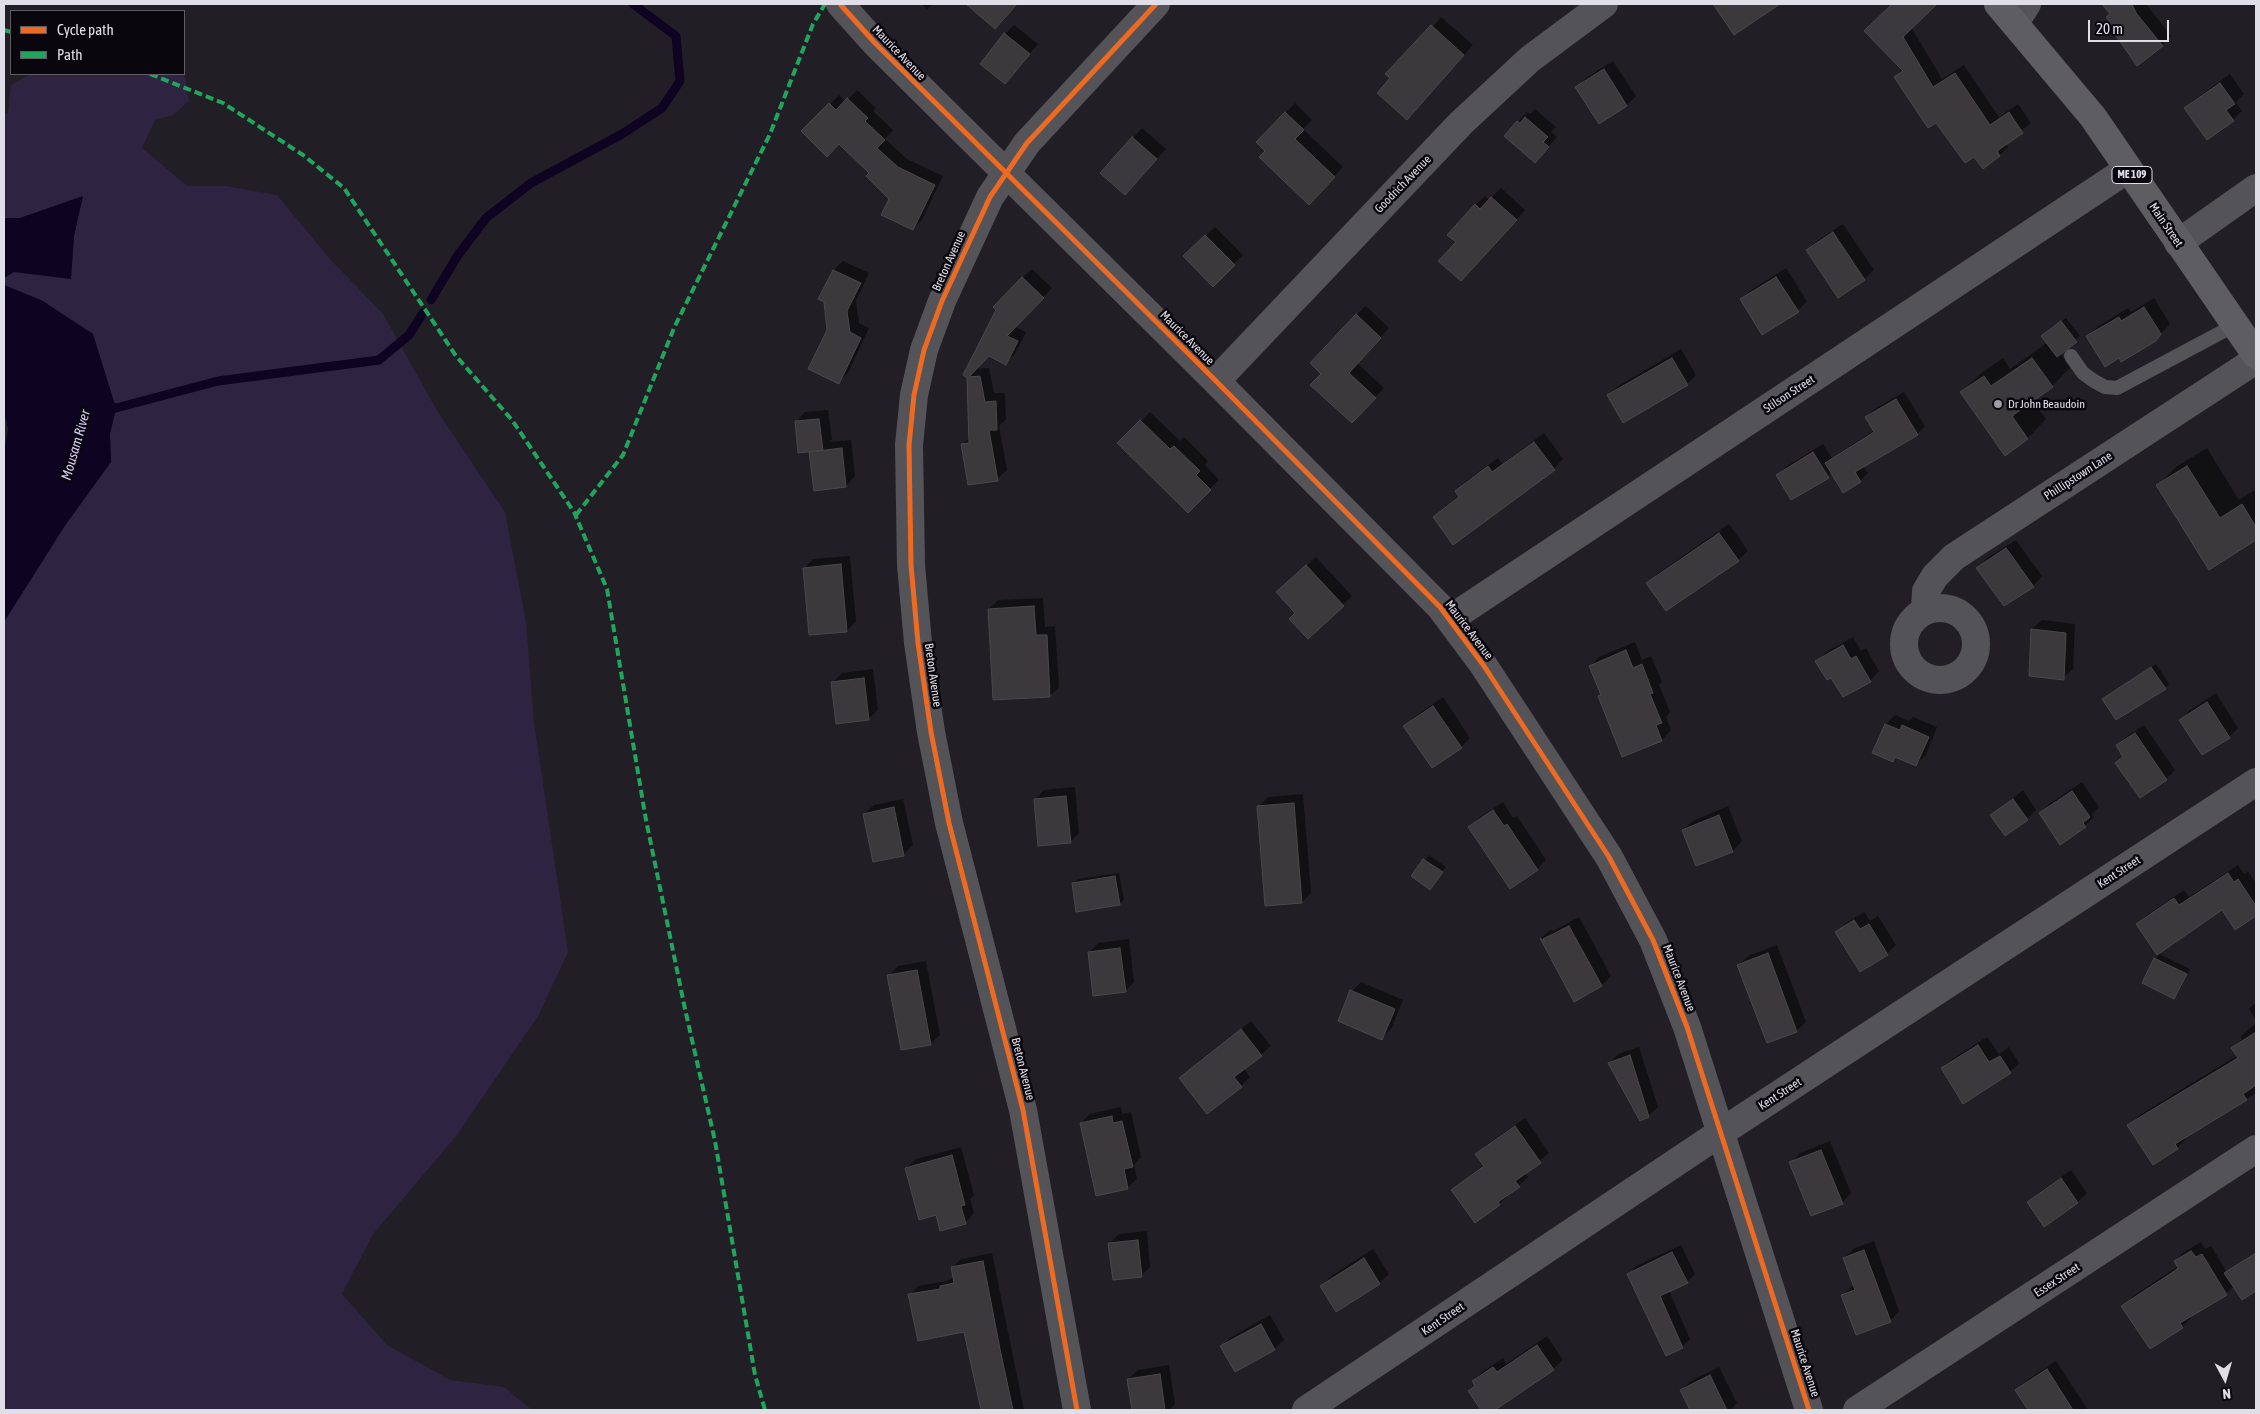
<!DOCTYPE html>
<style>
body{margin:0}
#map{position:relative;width:2260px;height:1414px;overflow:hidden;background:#211f25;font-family:"Asap Condensed",sans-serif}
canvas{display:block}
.frame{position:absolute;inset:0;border:5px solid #e0dee7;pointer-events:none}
.legend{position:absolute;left:10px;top:10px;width:175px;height:65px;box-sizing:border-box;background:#09070d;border:1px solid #5f5d64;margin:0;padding:6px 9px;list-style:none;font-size:15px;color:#e0dee7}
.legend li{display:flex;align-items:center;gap:10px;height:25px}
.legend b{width:25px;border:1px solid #5f5d64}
.north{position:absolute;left:2200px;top:1354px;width:50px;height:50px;-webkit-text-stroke:4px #09070d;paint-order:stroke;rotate:174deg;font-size:14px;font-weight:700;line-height:20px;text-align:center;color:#e0dee7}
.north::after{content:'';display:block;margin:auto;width:18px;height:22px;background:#e0dee7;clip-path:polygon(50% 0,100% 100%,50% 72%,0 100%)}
.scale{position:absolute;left:2088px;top:20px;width:81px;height:22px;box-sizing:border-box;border:2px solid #e0dee7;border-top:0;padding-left:6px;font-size:15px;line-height:18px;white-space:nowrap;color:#e0dee7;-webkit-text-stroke:4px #09070d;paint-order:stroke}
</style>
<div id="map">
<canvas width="2260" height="1414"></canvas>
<div class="frame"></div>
<ul class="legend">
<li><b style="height:6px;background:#ed6a23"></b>Cycle path</li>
<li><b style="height:6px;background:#20a55d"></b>Path</li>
</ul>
<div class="north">N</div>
<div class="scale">20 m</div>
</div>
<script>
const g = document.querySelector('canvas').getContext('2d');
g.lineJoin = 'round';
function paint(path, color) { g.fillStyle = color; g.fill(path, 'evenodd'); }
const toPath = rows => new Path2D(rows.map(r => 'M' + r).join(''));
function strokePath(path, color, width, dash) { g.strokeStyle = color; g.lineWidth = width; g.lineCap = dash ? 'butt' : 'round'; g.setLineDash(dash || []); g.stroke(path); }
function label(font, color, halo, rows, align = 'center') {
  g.font = font + ' "Asap Condensed",sans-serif'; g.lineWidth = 5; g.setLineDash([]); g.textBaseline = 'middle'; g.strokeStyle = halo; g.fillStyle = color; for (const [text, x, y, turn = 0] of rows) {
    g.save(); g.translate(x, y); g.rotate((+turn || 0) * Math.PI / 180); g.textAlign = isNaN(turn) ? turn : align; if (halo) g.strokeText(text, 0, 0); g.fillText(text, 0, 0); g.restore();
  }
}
const green = toPath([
 [184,71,189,101,173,115,155,120,142,148,187,186,226,186,277,195,329,258,383,314,436,409,505,512,526,622,534,723,568,952,538,1016,457,1135,373,1234,342,1294,387,1345,450,1380,504,1387,532,1410,4,1410,4,622,64,527,111,462,110,434,116,408,109,387,43,301,4,285,4,278,14,272,71,279,74,236,82,197,20,218,4,218,4,115,8,113,11,85,31,74,184,74]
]);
const water = toPath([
 [83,196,74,236,71,279,14,272,4,278,4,218,20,218],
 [4,285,43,301,93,334,116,408,110,434,111,462,64,527,4,622,4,451,8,429,4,412]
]);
const shadow = toPath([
 [921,4,933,4,927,9],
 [1894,4,1935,4,1911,27,1942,79,1964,65,1999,117,2018,104,2031,123,2006,143,2008,147,2000,155,1975,155,1936,121,1895,77,1903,69,1866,31],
 [2103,4,2146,4,2171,36,2162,45,2114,30,2116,28,2111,14],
 [1441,17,1473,45,1416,109,1391,78],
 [1014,25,1038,44,1005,83,1005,34],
 [1613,61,1636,96,1627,105,1599,122,1577,87,1586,78],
 [2230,74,2244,94,2236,102,2242,111,2233,120,2186,108,2195,99],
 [857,90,876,108,873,111,893,130,885,139,907,159,943,176,922,220,913,229,871,173,839,143,803,131,839,95,846,102],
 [1295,103,1312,120,1303,129,1343,167,1318,194,1258,142],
 [1535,109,1556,127,1551,132,1557,137,1544,152,1505,136,1527,112,1530,114],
 [1142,128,1166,149,1134,184,1133,138],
 [1501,188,1525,210,1471,270,1457,242,1475,205,1485,196,1489,200],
 [1843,224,1874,270,1864,279,1807,250,1817,241],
 [1215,227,1243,255,1213,285,1184,256],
 [843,261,869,273,856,301,859,323,869,328,848,373,838,382,825,301,820,299,834,270],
 [1786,268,1807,301,1798,311,1742,299,1751,290],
 [1032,269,1052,288,1015,327,1026,332,1015,354,1006,363,989,355,976,369,989,368,994,393,1005,393,1006,419,999,426,1007,470,997,479,962,445,970,437,968,377,1022,278],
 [2154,298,2170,324,2155,340,2120,357,2088,336,2097,327,2128,308,2131,312],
 [1366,306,1389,328,1357,363,1384,388,1361,412,1323,374,1356,315],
 [2066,318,2080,336,2060,353,2070,368,2052,386,2032,400,2046,419,2028,438,2005,454,1961,392,1980,374,2003,358,2010,369,2048,342,2047,332],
 [1681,349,1696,375,1687,384,1609,395,1618,386],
 [1904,392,1925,426,1917,434,1863,466,1868,473,1860,481,1832,473,1792,499,1777,475,1787,466,1823,444,1832,458,1874,430,1866,417,1874,409],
 [828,410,832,439,829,442,851,440,855,476,846,486,815,490,810,450,796,422,805,412],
 [1150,412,1180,441,1184,437,1208,461,1205,465,1219,480,1188,511,1119,443],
 [1544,433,1563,459,1554,469,1454,543,1434,517,1460,495,1456,491,1466,481,1498,458,1502,464],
 [2207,448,2239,500,2256,489,2256,539,2210,568,2158,485,2176,467],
 [1729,524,1748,551,1738,560,1648,583,1657,574],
 [2016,540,2042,576,2033,586,1978,568,1987,558],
 [850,556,856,621,847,631,804,568,813,559],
 [1316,557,1352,596,1308,637,1287,583],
 [1043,598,1045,627,1055,626,1059,687,1050,696,989,609,998,600],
 [2042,620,2075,624,2073,669,2063,678,2032,629],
 [1853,637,1861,651,1866,648,1879,671,1870,681,1832,676,1817,661,1826,652],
 [1635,642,1642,660,1651,656,1662,682,1659,685,1670,712,1666,717,1671,730,1662,740,1623,755,1599,697,1602,694,1590,666,1599,657],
 [2156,664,2169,684,2165,688,2104,699],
 [873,669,878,710,868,719,833,682,842,673],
 [2216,693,2238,728,2229,737,2180,720,2189,711],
 [1443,697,1470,738,1461,747,1405,726,1414,717],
 [1895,715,1909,721,1913,717,1937,727,1926,755,1916,764,1897,756,1893,760,1874,752,1886,724],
 [2144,725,2175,770,2166,779,2117,763,2124,756,2118,745,2127,736],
 [2082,782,2099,807,2092,814,2094,817,2085,826,2040,813,2049,804],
 [1075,787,1079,833,1070,842,1035,800,1044,790],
 [2023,790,2036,810,2027,819,1992,815],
 [1303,794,1311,893,1302,902,1259,806,1268,797],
 [903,799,913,845,903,855,864,814,874,805],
 [1503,802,1513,818,1517,816,1546,860,1537,869,1470,827,1479,818],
 [1728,806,1742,841,1733,851,1697,864,1683,830,1693,821],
 [1429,855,1446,867,1430,888,1413,876],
 [2238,865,2244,874,2248,871,2256,883,2256,915,2236,929,2222,908,2138,924,2147,915,2184,890,2189,897],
 [1119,873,1124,900,1119,904,1073,884,1078,879],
 [1864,912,1870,921,1878,916,1896,945,1887,954,1837,932,1846,923],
 [1579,917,1611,976,1602,985,1575,1000,1541,938,1550,930,1553,931],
 [1129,939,1134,982,1125,991,1089,952,1098,943],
 [1777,945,1806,1022,1796,1031,1738,965,1748,956],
 [2159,954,2190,969,2178,993,2174,998,2155,959],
 [926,961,940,1035,930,1044,888,976,898,966],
 [1361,982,1403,1000,1391,1029,1382,1038,1352,991],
 [2256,1002,2256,1020,2249,1009],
 [1251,1021,1271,1046,1244,1069,1250,1077,1241,1086,1180,1078],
 [2256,1023,2256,1093,2185,1137,2186,1139,2177,1148,2129,1125,2138,1116,2238,1055,2233,1048,2242,1039,2241,1036],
 [1987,1037,1999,1054,2009,1047,2019,1063,2010,1072,1942,1069,1952,1059],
 [1639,1047,1658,1107,1648,1116,1609,1063,1618,1054],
 [1121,1107,1122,1114,1131,1112,1141,1157,1134,1165,1137,1179,1127,1188,1081,1123,1090,1114],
 [1525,1118,1549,1153,1525,1173,1528,1177,1519,1186,1499,1204,1475,1221,1452,1190,1485,1164,1477,1154,1486,1145],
 [1830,1141,1851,1193,1842,1203,1791,1163,1800,1153],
 [961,1147,974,1195,970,1199,974,1213,965,1223,937,1214,906,1168,916,1159],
 [2071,1170,2087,1193,2078,1202,2045,1225,2029,1203,2038,1193],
 [1147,1231,1150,1267,1141,1276,1110,1243,1119,1234],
 [1874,1241,1899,1311,1890,1321,1843,1295,1854,1285,1844,1258,1853,1249],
 [2201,1242,2205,1249,2211,1246,2227,1272,2256,1253,2256,1289,2242,1298,2234,1286,2226,1294,2190,1315,2191,1318,2182,1327,2123,1307,2132,1297,2178,1266,2175,1261,2184,1252],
 [1681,1245,1695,1274,1687,1282,1669,1291,1690,1339,1682,1347,1628,1275,1636,1266],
 [1373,1249,1389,1274,1379,1283,1337,1310,1322,1286,1331,1276],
 [992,1253,1024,1410,982,1410,965,1331,909,1295,918,1286,947,1281,954,1277,952,1268,961,1259],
 [1270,1315,1284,1340,1274,1349,1235,1370,1222,1346,1231,1337],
 [1547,1336,1563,1360,1553,1369,1493,1410,1482,1410,1469,1391,1476,1385,1473,1381,1482,1372,1503,1358,1506,1364],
 [2056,1361,2088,1410,2023,1410,2027,1407,2017,1390,2026,1381],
 [1169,1365,1175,1404,1169,1410,1133,1410,1128,1379,1138,1370],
 [1719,1367,1737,1403,1730,1410,1691,1410,1681,1390,1691,1381]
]);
const stream = toPath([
 [431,300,458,255,486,218,531,183,622,134,662,108,680,81,676,36,633,4],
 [105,406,116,408,218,381,379,360,409,335,423,313]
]);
const building = toPath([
 [966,4,1017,4,995,29,966,4],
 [1713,4,1780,4,1734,35,1713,4],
 [1892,4,1937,4,1903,37,1933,87,1955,73,1990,125,2009,112,2023,133,1997,151,2000,156,1983,169,1974,157,1965,163,1936,123,1928,128,1894,77,1903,71,1864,31,1892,4],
 [2102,4,2132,4,2136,13,2163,46,2137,66,2112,30,2115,29,2106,17,2110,14,2102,4],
 [1431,25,1464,55,1407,120,1377,93,1390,78,1385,74,1431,25],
 [1004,33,1030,54,1005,84,980,64,1004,33],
 [1604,69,1627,106,1599,124,1575,87,1604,69],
 [2220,83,2235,104,2226,110,2234,121,2207,140,2184,108,2220,83],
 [847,98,868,118,865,121,885,140,877,148,898,167,935,185,913,230,881,215,889,199,866,176,869,173,839,144,827,157,801,131,829,103,836,110,847,98],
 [1285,112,1304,130,1295,139,1335,177,1309,205,1259,157,1265,151,1256,142,1285,112],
 [1525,117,1548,137,1543,142,1549,147,1535,163,1504,136,1517,121,1520,123,1525,117],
 [1132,137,1157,159,1125,195,1100,173,1132,137],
 [1491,197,1517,220,1461,281,1438,261,1456,242,1447,235,1475,204,1480,209,1491,197],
 [1833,232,1865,280,1838,298,1806,250,1833,232],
 [1205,235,1235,265,1213,287,1183,256,1205,235],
 [833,270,861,283,847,311,850,332,861,338,839,384,808,369,827,330,824,302,818,299,833,270],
 [1022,277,1044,298,1007,336,1018,341,1006,365,989,356,969,377,980,376,985,402,996,401,997,430,989,430,998,481,968,485,961,444,969,443,967,378,963,375,996,310,993,307,1022,277],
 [1776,277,1799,312,1762,335,1740,299,1776,277],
 [2144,307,2161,334,2156,341,2121,362,2119,358,2105,367,2086,336,2119,317,2121,321,2144,307],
 [1356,314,1381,338,1349,373,1376,398,1352,423,1310,385,1321,374,1310,363,1356,314],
 [2061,321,2077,342,2057,357,2041,336,2061,321],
 [1672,358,1688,385,1623,423,1607,395,1672,358],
 [2032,358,2053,387,2012,416,2028,439,2005,456,1960,392,1984,376,1991,386,2032,358],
 [1896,399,1918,435,1855,472,1861,482,1843,493,1825,463,1874,432,1865,417,1896,399],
 [819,419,823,450,798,453,795,421,819,419],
 [1140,420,1170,449,1174,446,1200,471,1196,475,1211,490,1188,513,1117,443,1140,420],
 [1534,442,1555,470,1453,545,1433,517,1459,497,1455,491,1488,466,1492,472,1534,442],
 [842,448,846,487,814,491,809,452,842,448],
 [1813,452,1829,478,1791,500,1776,475,1813,452],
 [2187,466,2220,518,2242,504,2256,527,2256,540,2209,570,2156,485,2187,466],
 [1719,533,1739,561,1666,611,1646,583,1719,533],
 [2006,548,2034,587,2004,606,1976,568,2006,548],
 [841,564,847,632,809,635,803,568,841,564],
 [1306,565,1344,606,1308,639,1289,619,1295,613,1276,592,1306,565],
 [1034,606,1036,635,1047,635,1050,697,993,700,988,609,1034,606],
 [2031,629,2066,633,2064,680,2029,676,2031,629],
 [1843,645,1851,659,1856,656,1871,682,1843,697,1831,678,1827,680,1815,661,1843,645],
 [1626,650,1633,668,1642,664,1653,693,1650,694,1662,723,1656,725,1662,741,1622,757,1598,696,1601,695,1589,666,1626,650],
 [2151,667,2166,689,2116,720,2102,699,2151,667],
 [864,678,869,720,836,724,831,682,864,678],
 [2207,702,2230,738,2202,755,2179,720,2207,702],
 [1433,706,1462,748,1432,768,1403,726,1433,706],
 [1885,724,1900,730,1902,725,1929,737,1916,766,1895,757,1893,762,1872,753,1885,724],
 [2135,733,2167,780,2140,798,2115,763,2123,757,2116,745,2135,733],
 [2072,791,2090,817,2083,823,2086,827,2060,845,2039,813,2072,791],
 [1066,796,1071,843,1038,846,1034,799,1066,796],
 [2013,799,2028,820,2005,836,1990,815,2013,799],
 [1294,803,1302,903,1265,906,1257,806,1294,803],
 [894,807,904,856,873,862,863,814,894,807],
 [1493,810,1504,826,1507,824,1538,870,1510,889,1468,827,1493,810],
 [1719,815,1733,852,1696,866,1682,830,1719,815],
 [1423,859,1443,872,1430,890,1411,876,1423,859],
 [2228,873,2234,882,2238,879,2256,906,2256,916,2235,930,2222,910,2157,955,2136,924,2174,898,2179,905,2228,873],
 [1115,876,1120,905,1076,912,1072,883,1115,876],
 [1854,920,1860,929,1869,924,1888,955,1860,972,1835,932,1854,920],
 [1569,926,1602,986,1574,1002,1540,938,1545,942,1543,939,1569,926],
 [1120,948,1126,992,1093,996,1088,952,1120,948],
 [1768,953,1797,1032,1767,1043,1737,965,1768,953],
 [2154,958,2187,974,2174,999,2142,983,2154,958],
 [917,970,931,1045,901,1050,887,975,917,970],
 [1350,990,1395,1009,1382,1040,1338,1021,1350,990],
 [1241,1029,1262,1056,1234,1077,1242,1087,1207,1114,1179,1078,1241,1029],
 [2256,1032,2256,1085,2243,1094,2247,1100,2175,1144,2178,1149,2153,1165,2127,1125,2238,1058,2231,1048,2256,1032],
 [1978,1045,1989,1062,2000,1056,2011,1073,1963,1104,1941,1068,1978,1045],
 [1630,1055,1649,1117,1640,1121,1608,1063,1630,1055],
 [1112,1116,1113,1123,1122,1121,1133,1167,1124,1169,1128,1189,1096,1196,1080,1123,1112,1116],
 [1515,1126,1541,1163,1515,1181,1520,1187,1498,1202,1500,1205,1475,1223,1451,1190,1484,1166,1475,1154,1515,1126],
 [1821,1150,1843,1204,1811,1216,1789,1162,1821,1150],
 [952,1155,965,1205,961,1206,966,1224,940,1231,936,1215,919,1220,905,1168,952,1155],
 [2061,1178,2078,1203,2044,1227,2027,1202,2061,1178],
 [1138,1240,1142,1277,1113,1280,1108,1243,1138,1240],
 [1864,1250,1891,1322,1856,1335,1841,1295,1855,1290,1843,1258,1864,1250],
 [2191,1251,2196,1257,2202,1254,2227,1295,2180,1323,2183,1328,2150,1349,2121,1306,2173,1272,2178,1268,2174,1261,2191,1251],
 [1672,1252,1688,1283,1660,1296,1683,1348,1666,1356,1627,1274,1672,1252],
 [2256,1253,2256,1291,2242,1300,2224,1273,2256,1253],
 [1364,1258,1380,1284,1336,1312,1320,1286,1364,1258],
 [983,1261,1000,1349,1013,1410,981,1410,964,1332,918,1341,908,1294,940,1289,940,1286,954,1283,951,1267,983,1261],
 [1261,1324,1275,1350,1235,1372,1220,1346,1261,1324],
 [1537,1345,1554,1370,1495,1410,1481,1410,1468,1391,1475,1386,1472,1381,1493,1367,1497,1372,1537,1345],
 [2047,1369,2073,1410,2028,1410,2015,1390,2047,1369],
 [1160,1374,1165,1410,1132,1410,1127,1379,1160,1374],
 [1710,1375,1727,1410,1690,1410,1680,1390,1710,1375]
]);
const service = toPath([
 [2071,356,2083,373,2094,381,2105,387,2117,388,2235,325]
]);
const minor = toPath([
 [840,4,875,43,1212,377,1440,607,1484,666,1609,857,1653,940,1687,1027,1809,1410],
 [2015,23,2027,4],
 [2178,243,2256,188],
 [1216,381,1461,123,1530,59,1604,4],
 '1904 644a36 36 0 1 1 72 0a36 36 0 1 1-72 0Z',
 [1925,611,1926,591,1935,576,1954,557,2256,360],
 [1450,619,2128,169],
 [1077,1410,1023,1110,949,823,931,732,918,643,911,565,909,445,914,395,924,350,942,301,990,197,1027,143,1156,4],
 [1306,1410,1720,1133,2256,782],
 [1857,1410,2256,1149]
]);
const trunk = toPath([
 [1998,4,2093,117,2256,355]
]);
const quiet = toPath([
 [4,30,11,32],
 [150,74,223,103,303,155,344,188,456,356,512,420,574,512,607,589,646,820,685,1009,715,1141,755,1375,765,1410],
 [576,515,623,455,674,328,770,134,813,24,825,4]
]);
const cycleway = toPath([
 [840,4,875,43,1212,377,1440,607,1484,666,1609,857,1653,940,1687,1027,1809,1410],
 [1077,1410,1023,1110,949,823,931,732,918,643,911,565,909,445,914,395,924,350,942,301,990,197,1027,143,1156,4]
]);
const markers = [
 [1998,404,5,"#9d9ba3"]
];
const shields = [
 [2132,175,40]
];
const shieldNames = [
 ["ME 109",2132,175]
];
const streetNames = [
 ["Maurice Avenue",899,53,46],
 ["Goodrich Avenue",1403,184,-46],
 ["Main Street",2166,225,56],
 ["Breton Avenue",949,261,-66],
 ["Maurice Avenue",1187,338,45],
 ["Stilson Street",1789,394,-33],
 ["Phillipstown Lane",2078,476,-33],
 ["Maurice Avenue",1469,630,53],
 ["Breton Avenue",933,675,82],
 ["Kent Street",2119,872,-33],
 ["Maurice Avenue",1679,978,69],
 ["Breton Avenue",1023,1069,76],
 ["Kent Street",1780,1094,-33],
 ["Essex Street",2057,1280,-33],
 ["Kent Street",1443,1319,-34],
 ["Maurice Avenue",1805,1363,72]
];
const poiNames = [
 ["Dr John Beaudoin",2008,404]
];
const waterNames = [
 ["Mousam River",76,445,-74]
];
paint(green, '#2e2441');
paint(water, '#0e0321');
paint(shadow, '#0007');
strokePath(stream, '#0e0321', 9);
paint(building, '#3b393b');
strokePath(building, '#4a4849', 1);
strokePath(service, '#545358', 14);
strokePath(minor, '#545358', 28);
strokePath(trunk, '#5e5d62', 28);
strokePath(quiet, '#20a55d', 4, [8, 4]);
strokePath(cycleway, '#ed6a23', 5);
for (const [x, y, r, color] of markers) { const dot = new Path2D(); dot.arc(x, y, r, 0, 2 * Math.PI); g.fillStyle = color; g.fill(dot); strokePath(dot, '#09070d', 2); }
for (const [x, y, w] of shields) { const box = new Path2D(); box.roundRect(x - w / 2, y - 8.5, w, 17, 4); g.fillStyle = '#09070d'; g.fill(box); strokePath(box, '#e0dee7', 1); }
label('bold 11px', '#e0dee7', null, shieldNames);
label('12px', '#e0dee7', '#09070d', streetNames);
label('12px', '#e0dee7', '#09070d', poiNames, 'left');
label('italic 14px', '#dccefe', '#09070d', waterNames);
</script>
